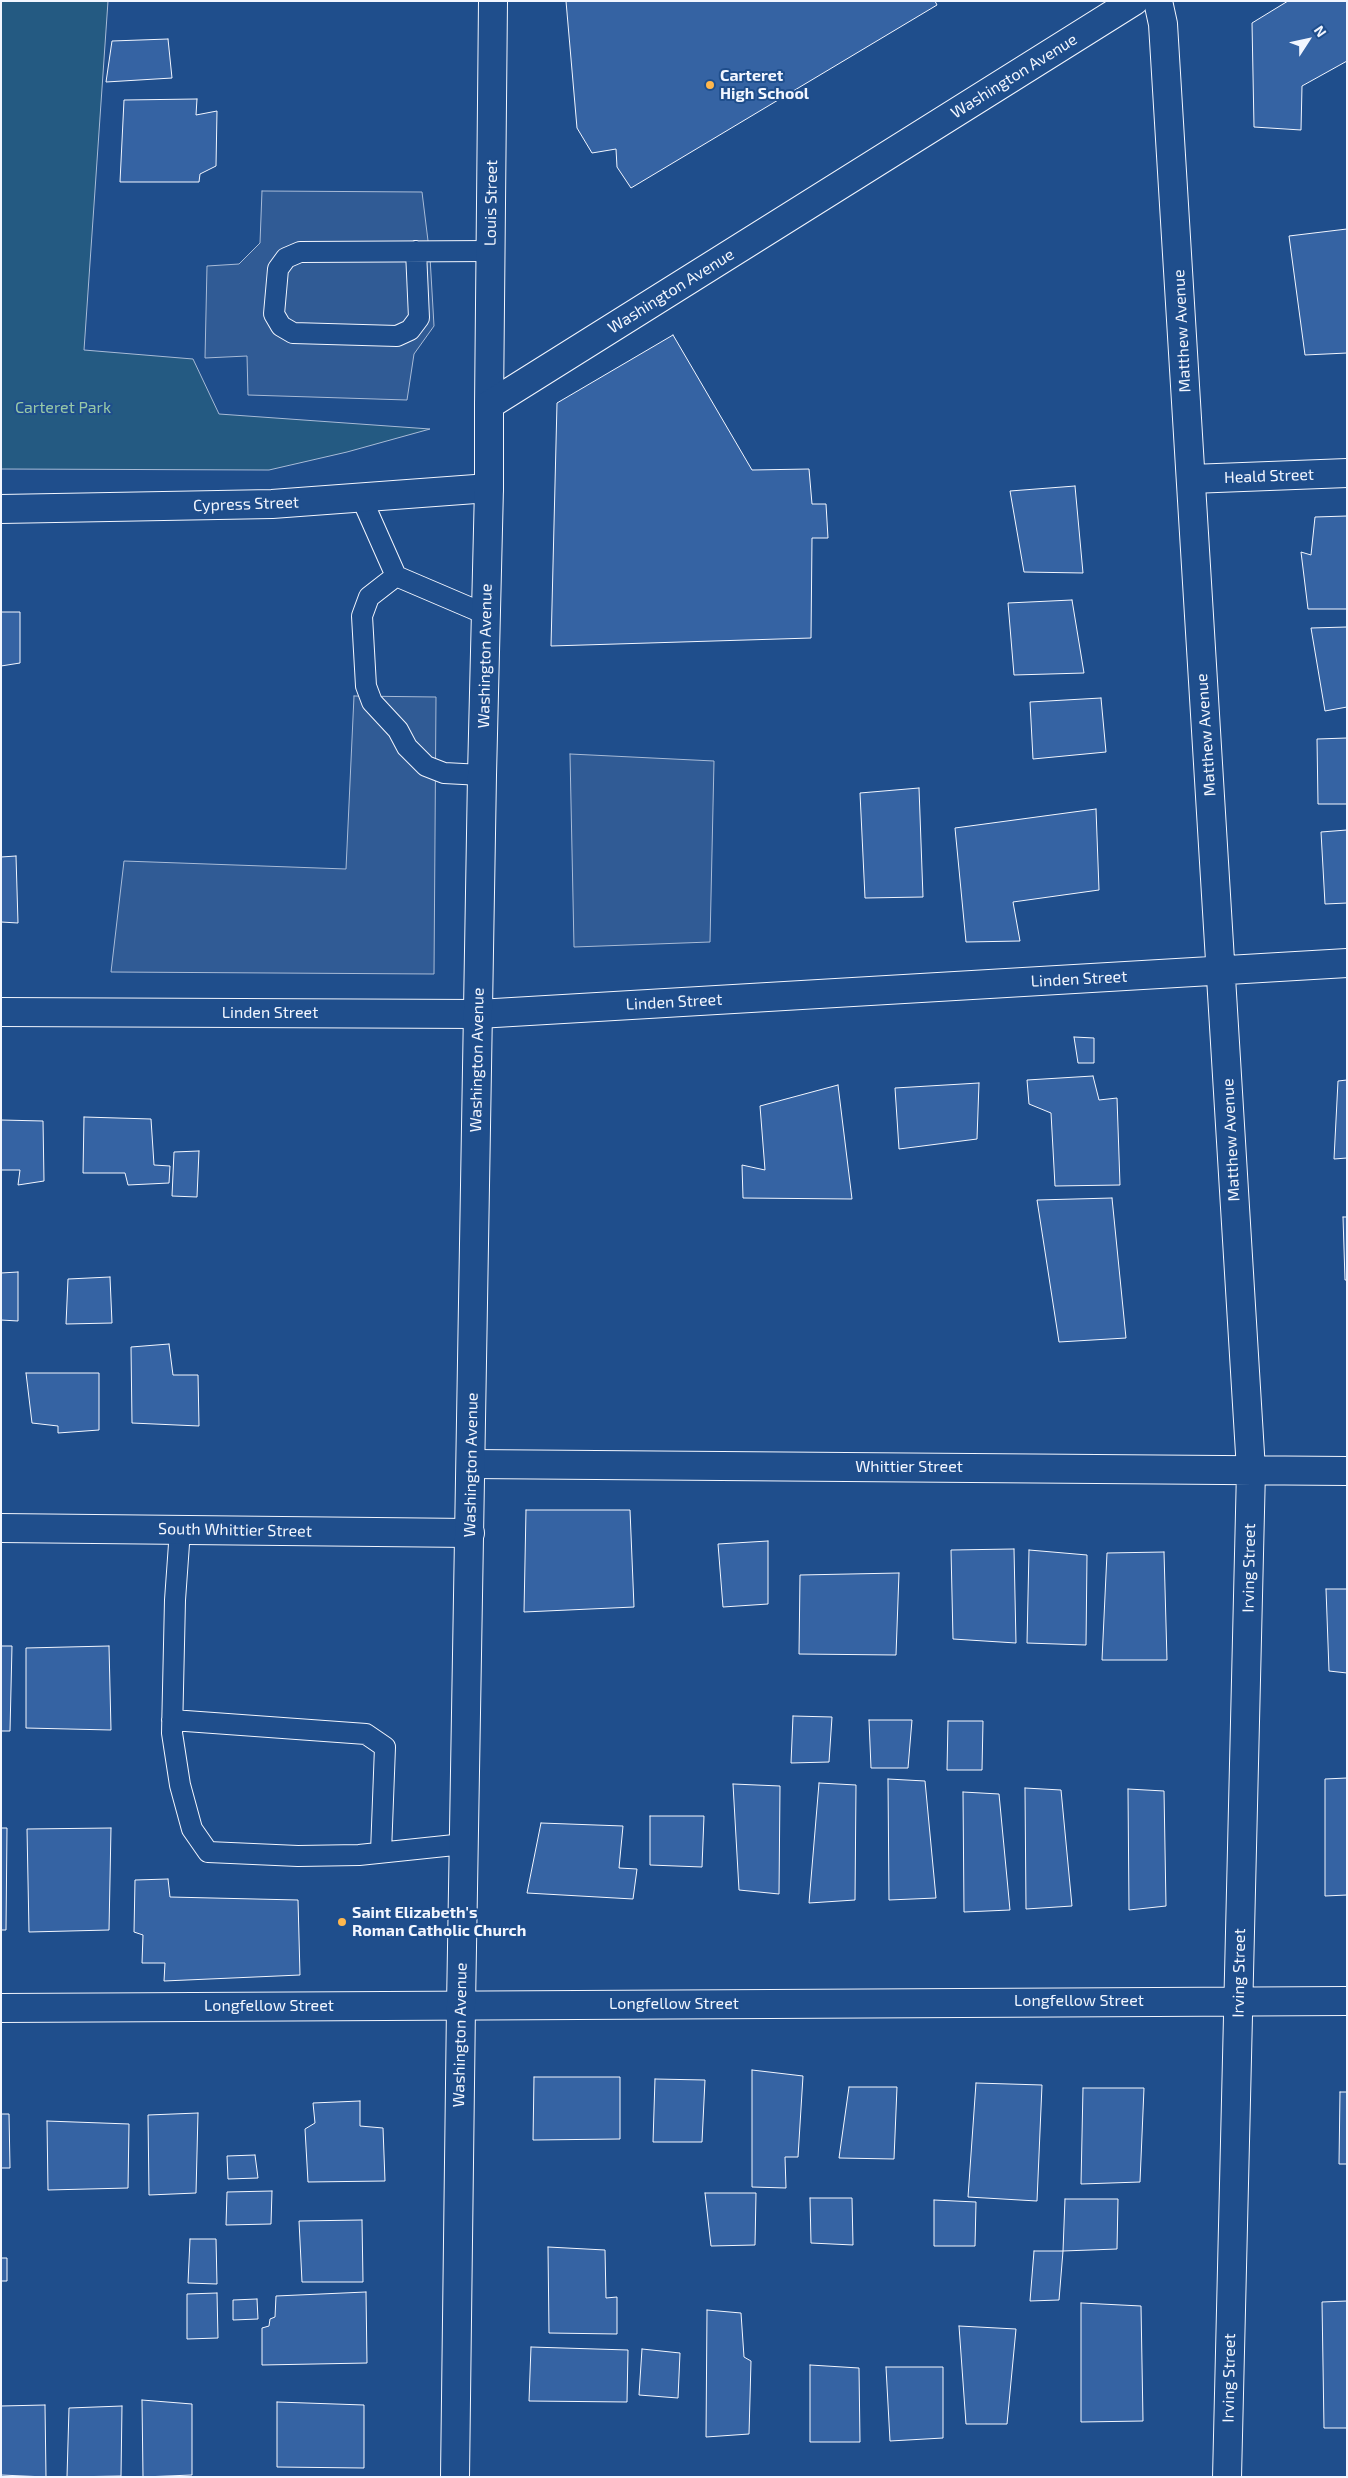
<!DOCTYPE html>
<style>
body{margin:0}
#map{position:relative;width:1348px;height:2478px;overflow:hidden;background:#1f4e8c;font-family:"Exo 2",sans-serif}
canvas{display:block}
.frame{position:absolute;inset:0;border:2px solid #f2f6ff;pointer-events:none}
.north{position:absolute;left:1283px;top:15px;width:50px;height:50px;-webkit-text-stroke:4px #1f4e8c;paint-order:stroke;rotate:55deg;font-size:14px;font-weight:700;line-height:20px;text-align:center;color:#f2f6ff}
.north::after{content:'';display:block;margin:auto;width:18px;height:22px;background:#f2f6ff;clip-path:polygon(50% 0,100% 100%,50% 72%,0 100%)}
</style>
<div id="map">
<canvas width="1348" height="2478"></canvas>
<div class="frame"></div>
<div class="north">N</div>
</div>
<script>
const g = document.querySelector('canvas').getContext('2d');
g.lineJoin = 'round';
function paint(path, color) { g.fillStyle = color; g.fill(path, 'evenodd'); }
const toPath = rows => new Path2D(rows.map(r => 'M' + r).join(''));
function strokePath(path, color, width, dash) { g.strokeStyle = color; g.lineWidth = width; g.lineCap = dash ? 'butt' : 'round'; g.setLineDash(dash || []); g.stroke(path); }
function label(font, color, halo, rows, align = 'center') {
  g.font = font + ' "Exo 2",sans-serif'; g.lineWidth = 4; g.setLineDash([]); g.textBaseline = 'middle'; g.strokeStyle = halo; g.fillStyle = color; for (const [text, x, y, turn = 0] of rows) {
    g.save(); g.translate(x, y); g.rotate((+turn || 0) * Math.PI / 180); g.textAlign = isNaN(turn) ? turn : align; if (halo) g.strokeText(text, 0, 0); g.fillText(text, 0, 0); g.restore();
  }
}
const green = toPath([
 [1,1,108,1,84,350,193,359,219,414,430,429,347,452,269,470,1,469,1,1]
]);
const parking = toPath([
 [262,191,422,192,430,257,434,326,414,354,407,400,248,395,247,356,205,358,207,266,239,264,260,243,262,191],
 [354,696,436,697,434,974,111,972,124,861,346,869,354,696],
 [570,754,714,761,710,942,574,947,570,754]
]);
const building = toPath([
 [566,1,935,1,937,5,631,188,617,167,616,149,592,153,577,128,566,1],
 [1288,1,1347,1,1347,61,1302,86,1301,130,1254,127,1252,23,1288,1],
 [168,39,172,78,106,82,112,41,168,39],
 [197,99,196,115,217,111,216,166,200,174,199,182,120,182,124,100,197,99],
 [1347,229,1347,353,1305,355,1289,236,1347,229],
 [673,335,752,470,809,469,812,504,826,504,828,538,812,538,811,638,551,646,557,403,673,335],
 [1075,486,1083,573,1024,572,1010,491,1075,486],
 [1347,516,1347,609,1308,609,1301,552,1311,555,1315,517,1347,516],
 [1072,600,1084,673,1014,675,1008,603,1072,600],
 [1,612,20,612,20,663,1,666,1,612],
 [1347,627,1347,707,1325,711,1311,628,1347,627],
 [1101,698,1106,752,1033,759,1030,702,1101,698],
 [1347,738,1347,804,1318,804,1317,739,1347,738],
 [919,788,923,897,865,898,860,793,919,788],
 [1096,809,1099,890,1013,902,1020,941,966,942,955,828,1096,809],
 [1347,830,1347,903,1325,904,1321,832,1347,830],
 [16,856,18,923,1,922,1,857,16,856],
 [1074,1037,1094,1038,1094,1063,1078,1063,1074,1037],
 [1093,1076,1099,1100,1117,1098,1120,1185,1055,1186,1051,1113,1029,1104,1027,1080,1093,1076],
 [1347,1080,1347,1158,1334,1159,1338,1081,1347,1080],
 [979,1083,977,1139,899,1149,895,1088,979,1083],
 [838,1085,852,1199,743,1198,742,1165,765,1170,760,1106,838,1085],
 [84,1117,151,1119,154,1165,170,1166,169,1183,128,1185,125,1173,83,1173,84,1117],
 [1,1120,43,1121,44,1181,18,1185,20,1170,1,1170,1,1120],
 [199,1151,197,1197,172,1196,174,1152,199,1151],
 [1112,1198,1126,1338,1059,1342,1037,1200,1112,1198],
 [1343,1217,1347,1217,1347,1280,1345,1280,1343,1217],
 [18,1272,18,1321,1,1320,1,1273,18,1272],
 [110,1277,112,1323,66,1324,68,1279,110,1277],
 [169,1344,173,1375,198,1375,199,1426,132,1423,131,1347,169,1344],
 [26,1373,99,1373,99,1430,58,1433,58,1426,32,1423,26,1373],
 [526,1510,630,1510,634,1607,524,1612,526,1510],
 [768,1541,768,1604,723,1607,718,1544,768,1541],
 [1014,1549,1016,1643,953,1639,951,1550,1014,1549],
 [1029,1550,1087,1555,1086,1645,1027,1643,1029,1550],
 [1164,1552,1167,1660,1102,1660,1107,1553,1164,1552],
 [899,1573,896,1655,799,1654,800,1575,899,1573],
 [1326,1589,1347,1589,1347,1673,1329,1671,1326,1589],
 [1,1646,12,1646,10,1731,1,1731,1,1646],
 [109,1646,111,1730,26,1728,26,1648,109,1646],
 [793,1716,832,1717,829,1762,791,1763,793,1716],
 [869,1720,912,1720,908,1768,871,1768,869,1720],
 [948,1721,983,1721,982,1770,947,1770,948,1721],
 [1347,1778,1347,1895,1325,1896,1325,1779,1347,1778],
 [888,1779,925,1781,936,1898,889,1900,888,1779],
 [819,1783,856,1785,855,1900,809,1903,819,1783],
 [733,1784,780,1786,779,1894,739,1890,733,1784],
 [1025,1788,1061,1790,1072,1906,1026,1909,1025,1788],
 [1128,1789,1164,1791,1166,1906,1129,1910,1128,1789],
 [963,1792,999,1794,1010,1910,964,1912,963,1792],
 [650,1816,704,1816,702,1867,650,1865,650,1816],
 [541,1823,623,1826,619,1868,637,1869,633,1899,527,1893,541,1823],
 [1,1828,7,1828,6,1930,1,1930,1,1828],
 [111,1828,109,1930,29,1932,27,1829,111,1828],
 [168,1879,170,1897,298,1900,300,1975,164,1981,165,1963,142,1963,143,1935,134,1932,135,1880,168,1879],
 [752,2070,803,2076,798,2157,785,2157,786,2188,752,2187,752,2070],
 [534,2077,620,2077,620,2139,533,2140,534,2077],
 [655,2079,705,2080,702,2142,653,2142,655,2079],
 [976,2083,1042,2085,1037,2201,968,2197,976,2083],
 [849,2087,897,2087,894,2159,839,2158,849,2087],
 [1083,2088,1144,2088,1140,2182,1081,2184,1083,2088],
 [1340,2092,1347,2092,1347,2164,1339,2164,1340,2092],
 [360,2101,360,2126,383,2128,385,2181,308,2182,305,2129,315,2123,313,2103,360,2101],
 [198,2113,196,2193,149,2195,148,2115,198,2113],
 [1,2114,9,2114,10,2168,1,2168,1,2114],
 [47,2121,129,2124,128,2188,48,2190,47,2121],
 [255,2155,258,2178,228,2179,227,2156,255,2155],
 [272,2191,271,2224,226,2225,227,2192,272,2191],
 [705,2193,756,2193,755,2245,711,2246,705,2193],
 [810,2198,852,2198,853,2245,811,2243,810,2198],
 [1065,2199,1118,2199,1117,2249,1063,2251,1065,2199],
 [934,2200,976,2202,975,2246,934,2246,934,2200],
 [362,2220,363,2282,302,2282,299,2221,362,2220],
 [190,2239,216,2239,217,2284,188,2283,190,2239],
 [548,2247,605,2250,606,2298,617,2297,617,2334,549,2333,548,2247],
 [1034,2251,1063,2251,1059,2300,1030,2301,1034,2251],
 [1,2258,7,2258,7,2281,1,2281,1,2258],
 [366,2292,367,2363,262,2365,262,2328,269,2326,270,2319,275,2317,276,2296,366,2292],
 [217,2293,218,2338,187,2339,187,2294,217,2293],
 [257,2299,258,2319,233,2320,233,2300,257,2299],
 [1347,2301,1347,2428,1324,2428,1322,2302,1347,2301],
 [1081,2303,1141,2306,1143,2421,1081,2422,1081,2303],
 [707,2310,741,2313,744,2357,751,2361,749,2434,706,2437,707,2310],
 [959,2326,1016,2329,1007,2424,966,2424,959,2326],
 [531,2347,628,2350,627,2402,529,2401,531,2347],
 [642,2349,680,2353,678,2398,639,2395,642,2349],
 [810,2365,859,2368,860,2442,810,2442,810,2365],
 [886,2367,943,2367,943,2438,890,2441,886,2367],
 [142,2400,192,2404,192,2475,143,2477,142,2400],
 [277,2402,364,2405,364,2468,277,2467,277,2402],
 [45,2405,46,2477,1,2475,1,2406,45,2405],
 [122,2406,121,2476,67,2477,69,2408,122,2406]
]);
const service = toPath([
 [416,251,419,318,410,330,397,336,293,333,281,326,274,314,278,269,286,258,300,252,490,251],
 [361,497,396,576,485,614],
 [396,576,369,597,362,616,366,686,372,702,398,730,407,747,426,766,444,773,482,775],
 [180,1530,175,1600,172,1733,180,1785,192,1829,208,1852,298,1856,359,1855,464,1844],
 [172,1720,366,1734,385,1747,381,1852]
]);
const minor = toPath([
 [1158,1,1163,24,1251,1470,1227,2477],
 [489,405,493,1],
 [1191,479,1347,473],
 [1,509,272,504,489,488],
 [1,1012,478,1014,1347,963],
 [471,1464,1347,1471],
 [1,1528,470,1533],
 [1,2008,1347,2001]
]);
const tertiary = toPath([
 [455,2477,461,2005,482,775,489,488,489,405,1134,1]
]);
const markers = [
 [710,85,5,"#ffb74d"],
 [342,1922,5,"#ffb74d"]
];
const poiNames = [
 ["Carteret",720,76],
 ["High School",720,94],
 ["Saint Elizabeth's",352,1913],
 ["Roman Catholic Church",352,1931]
];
const streetNames = [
 ["Washington Avenue",1014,76,-32],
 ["Louis Street",491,203,-89],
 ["Washington Avenue",671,291,-32],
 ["Matthew Avenue",1182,331,-93],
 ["Heald Street",1269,476,-2],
 ["Cypress Street",246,504,-2],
 ["Washington Avenue",485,656,-89],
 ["Matthew Avenue",1206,735,-94],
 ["Linden Street",1079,979,-3],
 ["Linden Street",674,1002,-3],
 ["Linden Street",270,1013],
 ["Washington Avenue",477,1060,-89],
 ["Matthew Avenue",1231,1140,-93],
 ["Washington Avenue",471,1465,-89],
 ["Whittier Street",909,1467],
 ["South Whittier Street",235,1530,1],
 ["Irving Street",1249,1568,-89],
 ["Irving Street",1239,1973,-89],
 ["Longfellow Street",1079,2001],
 ["Longfellow Street",674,2004],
 ["Longfellow Street",269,2006],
 ["Washington Avenue",460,2035,-89],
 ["Irving Street",1229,2378,-89]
];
const parkNames = [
 ["Carteret Park",63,408]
];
paint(green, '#245a82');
strokePath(green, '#a8bbd7', 1);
paint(parking, '#305b95');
strokePath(parking, '#a8bbd7', 1);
paint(building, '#3563a3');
strokePath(building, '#f2f6ff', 1);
strokePath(service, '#f2f6ff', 22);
strokePath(minor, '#f2f6ff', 30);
strokePath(tertiary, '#f2f6ff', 30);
strokePath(service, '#1f4e8c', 20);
strokePath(minor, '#1f4e8c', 28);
strokePath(tertiary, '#1f4e8c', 28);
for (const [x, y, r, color] of markers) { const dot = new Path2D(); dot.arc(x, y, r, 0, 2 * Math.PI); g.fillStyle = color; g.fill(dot); strokePath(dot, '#1f4e8c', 2); }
label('bold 16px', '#f2f6ff', '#1f4e8c', poiNames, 'left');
label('16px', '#f2f6ff', '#1f4e8c', streetNames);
label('16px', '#97c8a6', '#1f4e8c', parkNames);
</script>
